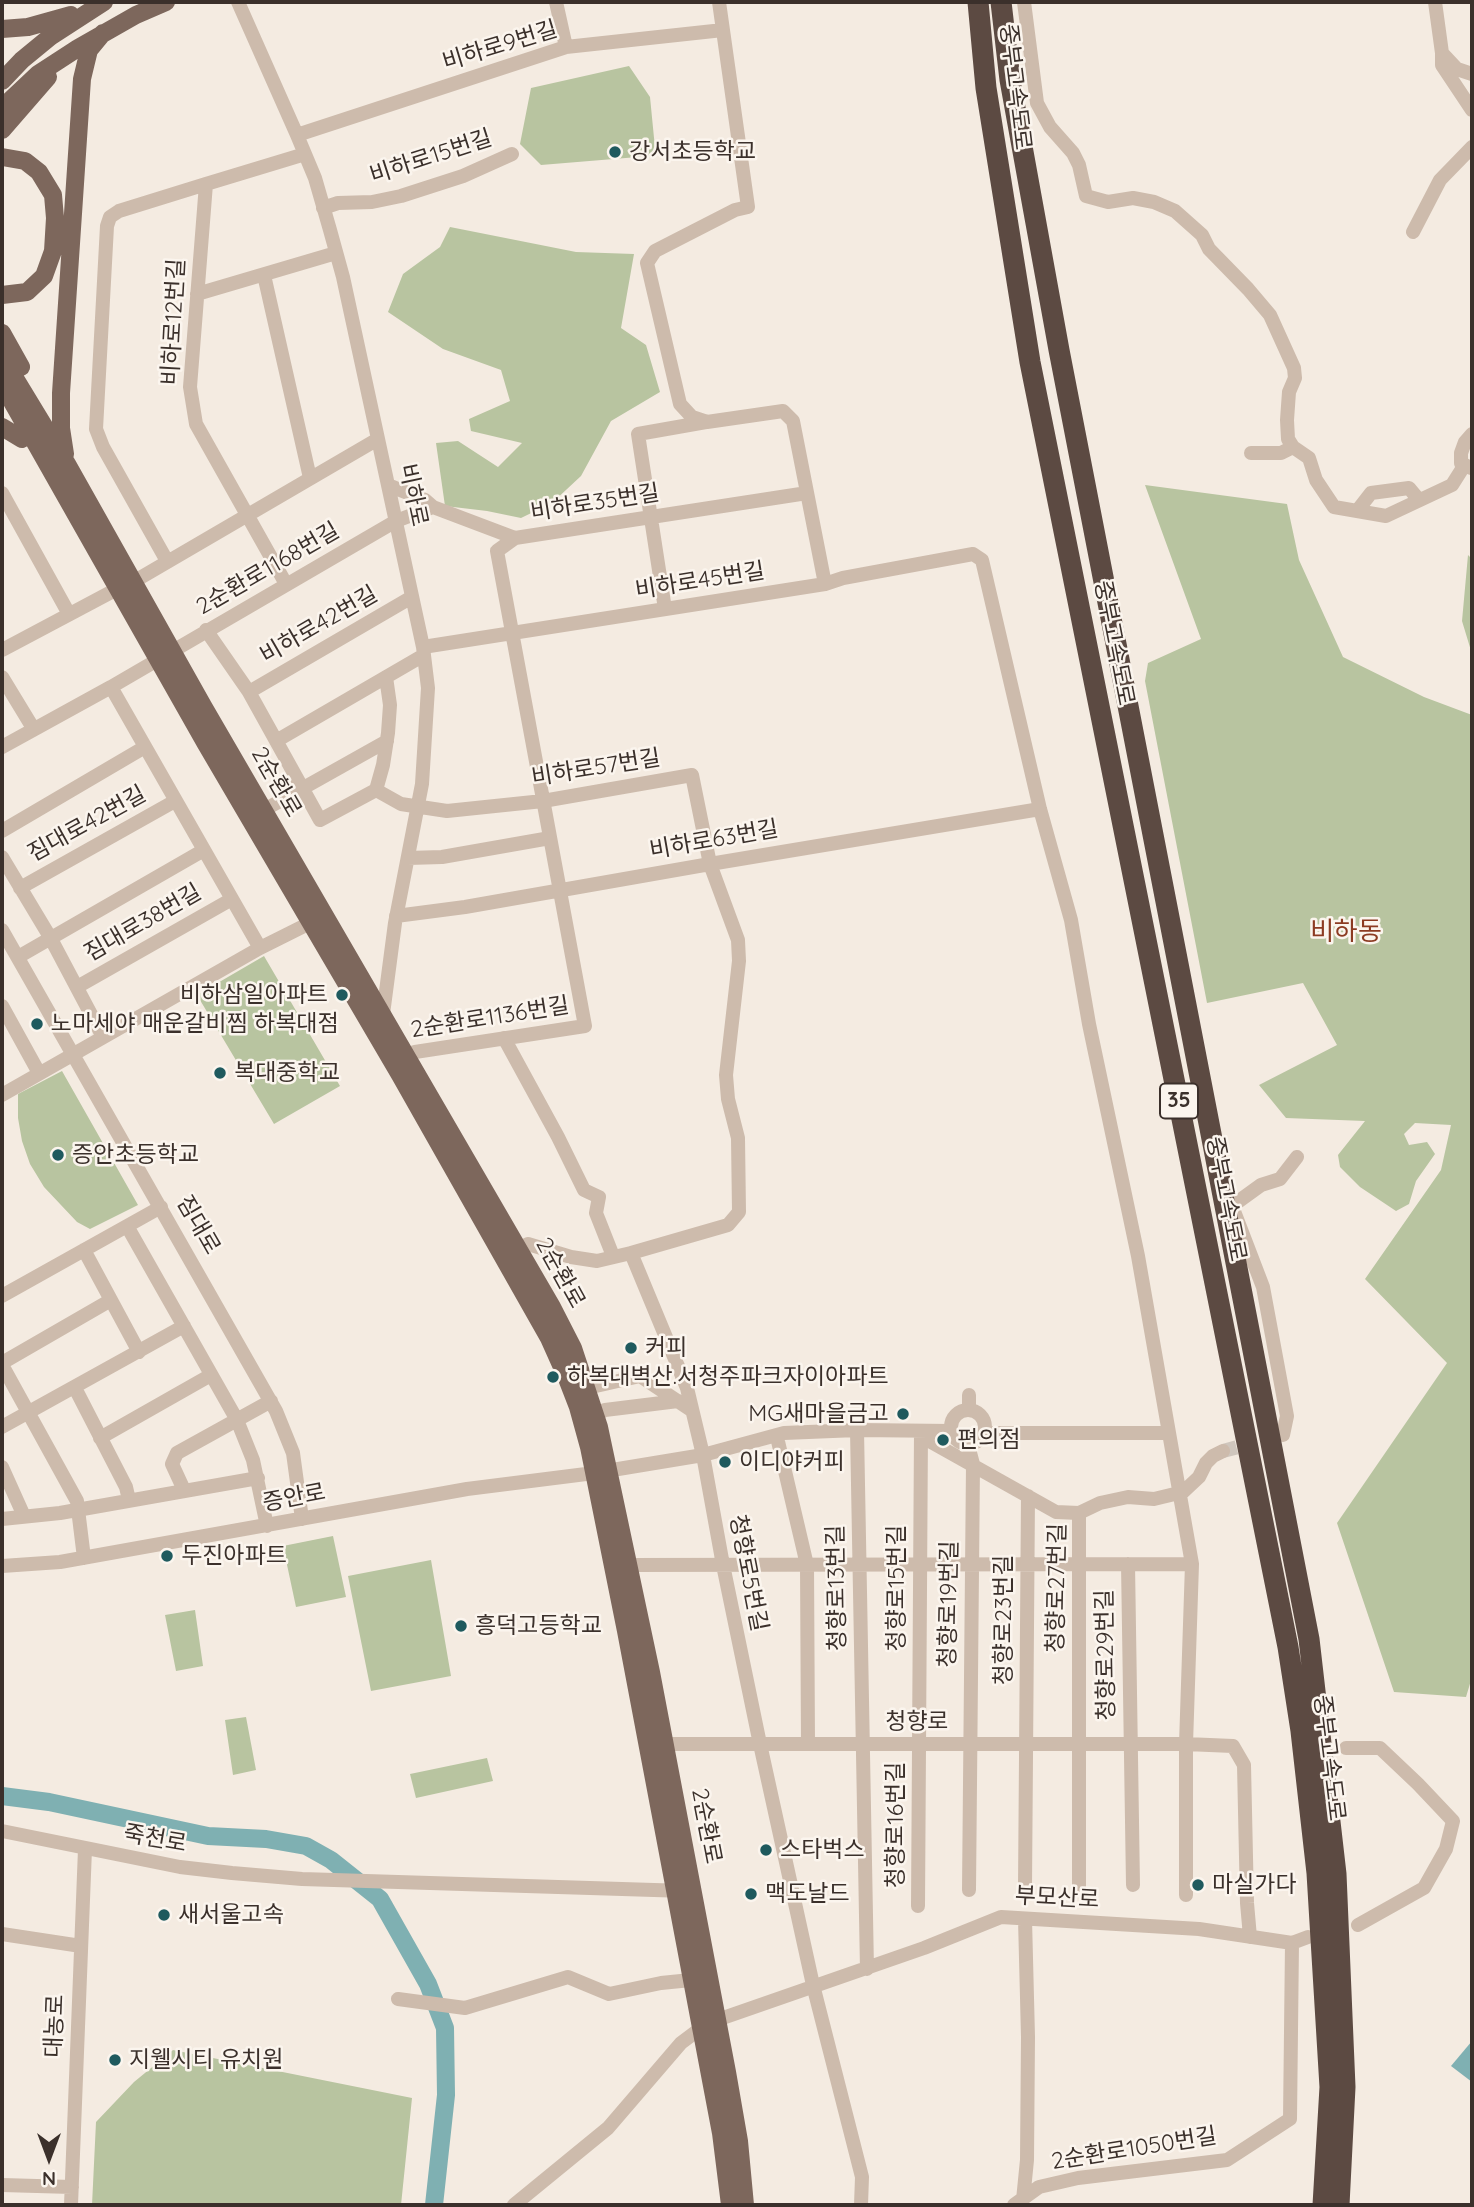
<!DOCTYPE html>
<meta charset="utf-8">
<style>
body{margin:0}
#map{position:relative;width:1474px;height:2207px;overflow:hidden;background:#f4ebe1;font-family:Quicksand,sans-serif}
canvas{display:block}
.frame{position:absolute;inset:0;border:4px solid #3b302b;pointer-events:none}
.north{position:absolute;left:14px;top:2123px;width:70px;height:70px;-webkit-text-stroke:5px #fbf5ee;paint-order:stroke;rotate:180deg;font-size:19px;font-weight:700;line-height:28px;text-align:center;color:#3b302b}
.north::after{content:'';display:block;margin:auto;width:24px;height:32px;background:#3b302b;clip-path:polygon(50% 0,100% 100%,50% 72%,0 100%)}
</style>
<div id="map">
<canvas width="1474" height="2207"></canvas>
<div class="frame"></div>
<div class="north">N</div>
</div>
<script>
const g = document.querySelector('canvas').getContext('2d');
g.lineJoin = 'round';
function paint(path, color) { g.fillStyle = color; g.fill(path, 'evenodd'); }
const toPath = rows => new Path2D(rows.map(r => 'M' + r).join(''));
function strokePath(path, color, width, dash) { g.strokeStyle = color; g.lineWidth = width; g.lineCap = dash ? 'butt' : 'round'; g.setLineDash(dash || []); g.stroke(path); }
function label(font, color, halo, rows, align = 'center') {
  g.font = font + ' Quicksand,"Noto Sans KR",sans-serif'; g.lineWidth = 5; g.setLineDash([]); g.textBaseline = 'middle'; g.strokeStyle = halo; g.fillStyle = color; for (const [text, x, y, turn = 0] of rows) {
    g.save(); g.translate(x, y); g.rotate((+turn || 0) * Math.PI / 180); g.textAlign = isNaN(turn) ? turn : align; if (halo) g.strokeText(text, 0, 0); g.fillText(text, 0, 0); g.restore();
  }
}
const green = toPath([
 [629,66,650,97,655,148,650,156,541,165,520,144,531,88],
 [450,227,576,252,634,254,621,328,646,345,660,392,611,421,581,476,552,503,521,518,487,511,445,506,436,443,458,441,498,467,522,443,471,431,469,419,510,401,501,370,443,349,388,312,403,274,440,247],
 [1145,485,1287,504,1299,560,1343,657,1424,697,1472,715,1472,1677,1466,1697,1394,1692,1337,1523,1447,1363,1365,1279,1441,1170,1451,1125,1415,1123,1404,1134,1409,1145,1427,1142,1435,1154,1416,1181,1409,1204,1396,1211,1360,1187,1340,1167,1338,1155,1365,1121,1286,1118,1259,1085,1337,1045,1303,983,1207,1003,1145,681,1148,663,1201,639],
 [1468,555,1472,559,1472,654,1462,621],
 [264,956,340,1086,274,1124,197,995],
 [62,1071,138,1205,90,1229,77,1222,44,1187,30,1164,22,1141,18,1118,18,1094],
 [333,1536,346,1597,296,1607,283,1546],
 [431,1560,451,1676,371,1691,348,1576],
 [195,1610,203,1666,176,1671,165,1615],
 [246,1717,256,1770,233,1775,225,1720],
 [487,1758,493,1781,416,1798,410,1774],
 [173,2050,412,2098,401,2205,92,2205,96,2122,134,2082]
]);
const water = toPath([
 [1472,2041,1472,2082,1451,2066]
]);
const river = toPath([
 [2,1796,49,1802,208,1836,266,1839,306,1846,331,1860,380,1899,428,1984,445,2028,446,2095,434,2205]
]);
const minorTunnel = toPath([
 [1223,1451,1279,1436]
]);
const minor = toPath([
 [238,2,297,135,315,178,330,230,343,277,423,647,428,688,422,784,395,923,383,1014],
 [556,2,566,47],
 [719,2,748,207,735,210,655,251,647,263,680,404,692,417,707,422,783,411,793,421,825,584],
 [1024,2,1037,103,1050,127,1073,153,1079,165,1086,196,1108,202,1133,198,1154,202,1175,211,1202,235,1209,249,1248,289,1270,315,1294,368,1295,378,1289,392,1287,420,1288,439,1293,447,1309,458,1316,480,1334,507,1386,516,1452,485,1464,466],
 [1435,2,1442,53,1457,69,1472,74],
 [1442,54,1442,65,1472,110],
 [297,135,566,47,723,30],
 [323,208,338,203,372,202,401,196,463,176,512,154],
 [1413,232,1440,180,1472,147],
 [264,275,310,478],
 [197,294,336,253],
 [1251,453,1281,453,1293,447],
 [1471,468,1461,463,1461,453,1465,442,1472,434],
 [388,485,425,500,433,507],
 [2,493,69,614],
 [1357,511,1371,493,1409,488,1419,500],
 [167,561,103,447,96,429,107,226,110,217,119,211,206,184],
 [133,582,378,439],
 [286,584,196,424,190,387,206,184,305,154],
 [665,609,638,434,706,422],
 [206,630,249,692,320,820,376,790,401,804,447,811,543,801,692,775,710,864,738,940,739,961,726,1075,728,1099,738,1138,739,1212,728,1225,631,1253],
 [423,647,825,584,843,578,973,554,982,560,1040,809,1071,920,1089,1024,1138,1256,1192,1564,1186,1744,1186,1895],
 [2,650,117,589],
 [2,677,33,728],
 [111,687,260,948],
 [249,692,412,597],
 [276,741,424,655],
 [2,747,111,687,396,521,433,507,515,538,807,493],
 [376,790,383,765,388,733,390,705,386,677],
 [264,810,387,741],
 [2,831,145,747],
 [2,857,50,937,103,1037],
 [408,858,442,857,550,838],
 [20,888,175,801],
 [396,916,465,907,710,864,1040,809],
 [2,930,276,1411,293,1453,302,1519],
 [18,957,204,850],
 [77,987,232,899],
 [2,1006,39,1073],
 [504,1038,558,1137,584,1190,599,1197,596,1213,613,1256],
 [396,1058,415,1052,585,1026,497,551,515,538],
 [2,1095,260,948,312,922],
 [127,1226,237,1420,253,1460,267,1526],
 [518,1249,528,1244,571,1257,597,1261,631,1253,687,1388,703,1455,723,1565,760,1744,813,1985,862,2177,861,2205],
 [84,1250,139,1352],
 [2,1296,161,1207],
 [2,1363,111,1300],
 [2,1365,77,1501,84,1558],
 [75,1388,126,1487,129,1500],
 [587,1388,640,1376,691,1410],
 '951 1427a17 17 0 1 1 34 0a17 17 0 1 1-34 0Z',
 [969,1410,969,1395],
 [596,1414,605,1410,678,1401],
 [2,1427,184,1326],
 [857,1430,867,1969],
 [921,1431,931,1442,1056,1512,1079,1513,1100,1503,1128,1497,1154,1499,1183,1492,1199,1477,1206,1463,1213,1456,1223,1451],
 [985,1433,1169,1433],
 [1283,1435,1287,1416,1263,1287,1232,1206,1261,1185,1280,1179,1297,1157],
 [777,1437,807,1565,808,1744],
 [100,1438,211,1375],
 [968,1445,973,1464,969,1890],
 [2,1467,24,1516],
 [184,1490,172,1464,177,1453,271,1401],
 [1079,1513,1079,1888],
 [2,1519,60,1513,258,1478],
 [1128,1564,1133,1885],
 [629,1565,1192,1564],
 [2,1566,60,1562,467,1489,594,1473,703,1455,784,1433,857,1430,952,1431],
 [656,1744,1186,1744,1233,1746,1244,1765,1247,1903,1250,1937],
 [1346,1748,1380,1748,1418,1784,1453,1821,1446,1849,1424,1888,1358,1925],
 [2,1831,180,1867,232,1873,302,1879,686,1891],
 [1025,1887,1028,1496],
 [918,1906,921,1431],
 [2,1934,81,1946],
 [398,1999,465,2008,568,1977,609,1994,661,1983,691,1980],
 [717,2020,924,1948,1001,1917,1199,1929,1292,1943,1308,1937],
 [2,2185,72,2187],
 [1023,2200,1027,2160,1028,2037,1025,1919],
 [71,2205,85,1849],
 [514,2205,608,2128,681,2043,701,2028],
 [1014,2205,1039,2187,1078,2178,1227,2160,1290,2119,1292,1943]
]);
const major = toPath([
 [2,29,28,27,71,15],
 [2,81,22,60,50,37,104,2],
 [2,108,38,74,78,48,136,15,166,2],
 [2,130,48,77],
 [2,157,25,161,39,172,53,195,55,218,53,251,44,276,27,292,2,295],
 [2,333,21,367],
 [2,357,67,464,203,706,552,1307,573,1348,599,1427,651,1672,727,2072,739,2141,745,2205],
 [2,384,206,744,400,1075,549,1338,566,1376,578,1407,589,1447,626,1631,721,2133,730,2205],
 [2,427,22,439],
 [65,454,61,428,61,393,82,79,89,50,103,33]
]);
const highway = toPath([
 [978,2,986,88,1030,362,1288,1647,1301,1731,1317,1873,1330,2087,1323,2205],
 [1001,2,1010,80,1059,350,1309,1639,1336,1874,1345,2087,1339,2205]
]);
const markers = [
 [615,152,7,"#1f5a5e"],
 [342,995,7,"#1f5a5e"],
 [37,1024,7,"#1f5a5e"],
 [220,1073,7,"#1f5a5e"],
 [58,1155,7,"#1f5a5e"],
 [631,1348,7,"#1f5a5e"],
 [553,1377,7,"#1f5a5e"],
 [903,1414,7,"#1f5a5e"],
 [943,1440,7,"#1f5a5e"],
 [725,1462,7,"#1f5a5e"],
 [167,1556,7,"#1f5a5e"],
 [461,1626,7,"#1f5a5e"],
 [766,1850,7,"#1f5a5e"],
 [1198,1885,7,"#1f5a5e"],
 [751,1894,7,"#1f5a5e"],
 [164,1915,7,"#1f5a5e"],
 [115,2060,7,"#1f5a5e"]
];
const shields = [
 [1179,1101,38]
];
const shieldNames = [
 ["35",1179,1101]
];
const streetNames = [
 ["비하로9번길",500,46,-17],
 ["중부고속도로",1015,87,83],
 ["비하로15번길",431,157,-18],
 ["비하로12번길",174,322,-87],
 ["비하로",413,495,78],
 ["비하로35번길",595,503,-9],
 ["2순환로1168번길",268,569,-30],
 ["비하로45번길",700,581,-9],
 ["비하로42번길",319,625,-30],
 ["중부고속도로",1114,643,79],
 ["비하로57번길",596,768,-9],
 ["2순환로",276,782,60],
 ["짐대로42번길",87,824,-29],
 ["비하로63번길",714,840,-10],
 ["짐대로38번길",143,923,-30],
 ["2순환로1136번길",490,1018,-9],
 ["중부고속도로",1226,1199,79],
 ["짐대로",198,1225,60],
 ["2순환로",560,1273,61],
 ["증안로",294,1498,-11],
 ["청향로5번길",748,1573,79],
 ["청향로13번길",837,1588,-91],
 ["청향로15번길",897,1588,-90],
 ["청향로27번길",1057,1588,-89],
 ["청향로19번길",949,1604,-89],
 ["청향로23번길",1004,1620,-90],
 ["청향로29번길",1106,1655,-91],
 ["청향로",917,1722],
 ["중부고속도로",1329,1758,83],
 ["청향로16번길",896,1825,-90],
 ["2순환로",706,1826,79],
 ["죽천로",155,1839,10],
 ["부모산로",1057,1898,3],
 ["대농로",55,2026,-88],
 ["2순환로1050번길",1134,2149,-9]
];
const poiNames = [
 ["강서초등학교",629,152],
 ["비하삼일아파트",328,995,"right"],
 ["노마세야 매운갈비찜 하복대점",51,1024],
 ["복대중학교",234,1073],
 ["증안초등학교",72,1155],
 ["커피",645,1348],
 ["하복대벽산.서청주파크자이아파트",567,1377],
 ["MG새마을금고",889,1414,"right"],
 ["편의점",957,1440],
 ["이디야커피",739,1462],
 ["두진아파트",181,1556],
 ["흥덕고등학교",475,1626],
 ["스타벅스",780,1850],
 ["마실가다",1212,1885],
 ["맥도날드",765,1894],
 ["새서울고속",178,1915],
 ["지웰시티 유치원",129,2060]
];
const quarterNames = [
 ["비하동",1346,932]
];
paint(green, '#b8c4a0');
paint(water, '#7fb0b2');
strokePath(river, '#7fb0b2', 18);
strokePath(minorTunnel, '#cfc6bd', 14, [14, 7]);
strokePath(minor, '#cdbbac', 14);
strokePath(major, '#7d675c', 18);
strokePath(highway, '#5c4a42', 21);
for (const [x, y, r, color] of markers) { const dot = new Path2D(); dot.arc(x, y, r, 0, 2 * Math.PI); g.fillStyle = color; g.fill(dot); strokePath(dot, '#fbf5ee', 2.5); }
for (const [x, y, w] of shields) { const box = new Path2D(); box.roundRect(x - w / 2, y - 17.5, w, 35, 5); g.fillStyle = '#fbf5ee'; g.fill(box); strokePath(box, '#3b302b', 2); }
label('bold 21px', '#3b302b', null, shieldNames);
label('23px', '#3b302b', '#fbf5ee', streetNames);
label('23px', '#3b302b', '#fbf5ee', poiNames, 'left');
label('26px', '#8c3b22', '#fbf5ee', quarterNames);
</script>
